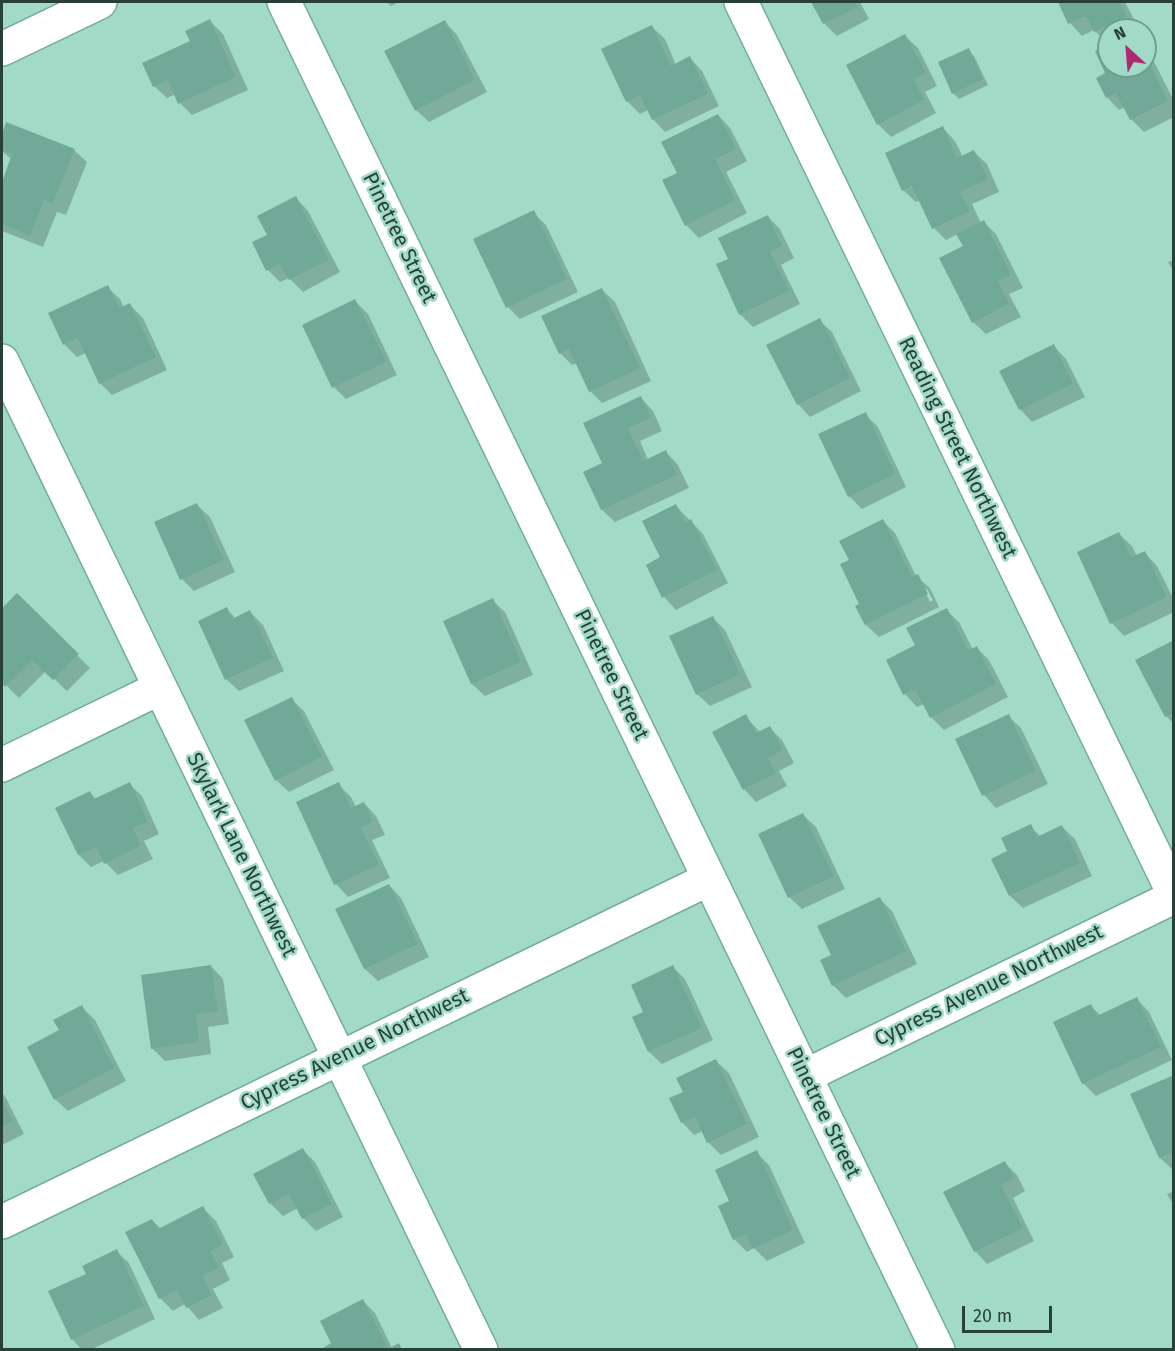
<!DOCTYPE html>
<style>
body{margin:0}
#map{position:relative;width:1175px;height:1351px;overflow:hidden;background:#a1dbc8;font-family:"Fira Sans",sans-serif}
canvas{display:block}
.frame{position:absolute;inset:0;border:3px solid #294039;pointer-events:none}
.north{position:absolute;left:1097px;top:18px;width:60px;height:60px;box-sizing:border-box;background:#a1dbc8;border:2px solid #719d8f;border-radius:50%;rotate:334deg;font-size:16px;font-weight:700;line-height:24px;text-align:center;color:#294039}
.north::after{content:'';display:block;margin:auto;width:21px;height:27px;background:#af2970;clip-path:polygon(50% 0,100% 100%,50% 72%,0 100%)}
.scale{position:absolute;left:962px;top:1306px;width:90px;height:27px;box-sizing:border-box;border:3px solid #294039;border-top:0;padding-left:8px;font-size:18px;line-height:21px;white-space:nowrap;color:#294039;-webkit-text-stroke:4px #a1dbc8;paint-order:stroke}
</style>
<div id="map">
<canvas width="1175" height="1351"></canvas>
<div class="frame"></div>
<div class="north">N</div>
<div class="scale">20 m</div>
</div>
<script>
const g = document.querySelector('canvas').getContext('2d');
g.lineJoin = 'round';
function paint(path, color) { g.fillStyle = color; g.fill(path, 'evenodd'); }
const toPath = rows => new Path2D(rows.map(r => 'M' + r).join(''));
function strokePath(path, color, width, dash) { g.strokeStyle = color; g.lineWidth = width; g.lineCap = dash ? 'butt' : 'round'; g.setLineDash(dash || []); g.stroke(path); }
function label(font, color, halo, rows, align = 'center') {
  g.font = font + ' "Fira Sans",sans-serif'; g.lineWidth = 5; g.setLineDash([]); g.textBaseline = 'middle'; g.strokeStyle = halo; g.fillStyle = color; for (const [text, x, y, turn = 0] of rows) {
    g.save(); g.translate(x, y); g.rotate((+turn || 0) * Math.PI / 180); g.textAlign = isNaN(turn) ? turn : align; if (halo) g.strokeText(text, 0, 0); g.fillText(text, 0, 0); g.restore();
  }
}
const shadow = toPath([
 [386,2,399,2,391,6],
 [813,2,860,2,869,19,837,36,824,23],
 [1059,2,1125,2,1139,29,1109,30,1109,45,1094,30,1082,36,1070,23],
 [210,21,223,34,248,90,192,115,180,103,176,94,167,98,154,86],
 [445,22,457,35,487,92,429,122,416,110],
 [652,27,665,39,676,65,690,58,702,71,719,106,665,132,653,119,648,110,640,114,627,101],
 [905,36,918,48,937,86,925,92,936,113,891,137,878,124],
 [1145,44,1174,101,1174,117,1144,132,1131,119,1125,107,1119,110,1107,97,1109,45,1109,66,1145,66],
 [968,50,974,56,988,85,959,99,953,93],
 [718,115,730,128,747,161,726,172,747,213,699,238,686,225,679,174],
 [7,124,74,150,87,162,66,215,57,212,43,247,2,231,2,186,12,160,2,151,2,138],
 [943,128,955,141,963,157,974,152,987,164,999,192,972,204,981,223,984,222,996,234,1023,288,1009,294,1021,317,986,334,973,322,965,246,958,234,946,240,934,228,921,200,916,202,903,190],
 [296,198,308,211,340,272,303,292,289,278,280,282,268,270,269,235],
 [533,212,546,225,578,292,520,319,508,307],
 [767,216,780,229,794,258,781,265,800,304,753,327,740,314,730,259],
 [1174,260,1174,272,1168,262],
 [107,287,120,299,124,308,130,305,143,318,167,370,112,395,100,383,86,353,77,357,64,344],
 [602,290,615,302,651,381,602,403,590,391,577,363,572,365,560,353],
 [355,301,368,314,397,375,346,399,334,387],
 [819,320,832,332,861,391,810,417,798,404],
 [1054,346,1066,359,1085,397,1032,422,1020,409],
 [641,398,653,411,662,431,640,441,648,460,666,452,678,465,689,488,615,522,602,510,585,472,604,464],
 [865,414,878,427,906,487,862,509,849,496],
 [197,505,210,517,235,572,194,591,182,579],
 [676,506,703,534,728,583,676,610,664,597,662,558],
 [883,521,895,533,916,576,930,588,939,607,879,637,866,625,857,607,861,605,851,561],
 [924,589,927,589,933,600,930,602],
 [1119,534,1132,546,1137,557,1145,553,1157,566,1174,600,1174,612,1124,636,1112,623,1078,552],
 [17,595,90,668,67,691,46,671,19,698,2,681,2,611],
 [492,600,505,612,533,675,485,696,472,684,445,622],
 [227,609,236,619,250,612,263,625,284,671,239,691,226,679],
 [946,610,959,622,973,650,977,648,989,660,1008,697,944,730,931,717,924,704,917,707,905,694,888,661,917,646],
 [713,618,725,630,752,687,710,706,697,694],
 [1174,642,1174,724,1166,716],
 [291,699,304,711,334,770,289,792,276,780],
 [745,716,760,732,769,727,782,740,794,763,779,771,787,786,756,802,744,789],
 [1008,716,1021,728,1048,784,996,808,984,795,957,740],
 [129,784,142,796,159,834,144,841,153,859,118,875,104,861,91,867,79,855,90,793,96,799],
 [338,784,351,797,356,807,364,803,376,816,385,835,372,840,390,878,348,897,336,884,298,803],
 [803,815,816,827,845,889,802,909,789,897],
 [1030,826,1041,837,1062,827,1075,839,1092,876,1023,908,1010,896,993,859,1009,852],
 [389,885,401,898,429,957,378,981,365,969,337,909],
 [880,899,892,911,917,964,846,998,833,985],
 [211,966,223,979,229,1024,208,1027,211,1054,165,1061,152,1048],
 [673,967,685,979,713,1040,662,1064,649,1052,634,1017,645,1012],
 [1137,999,1149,1012,1172,1060,1096,1096,1083,1083,1091,1006,1101,1016],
 [82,1007,95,1020,126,1081,68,1111,55,1099,61,1031],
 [716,1061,729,1073,759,1137,721,1155,708,1142,703,1131,694,1135,682,1122,685,1093],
 [1174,1077,1174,1170,1173,1170,1160,1158,1132,1095],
 [2,1093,6,1098,24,1134,2,1145],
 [303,1150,315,1162,343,1217,316,1231,303,1218,298,1208,283,1216,270,1203],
 [756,1152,769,1165,805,1243,767,1261,754,1248,747,1252,734,1239,731,1202],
 [1005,1163,1017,1175,1025,1191,1013,1198,1034,1241,987,1264,975,1251],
 [1174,1191,1174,1206,1167,1194],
 [203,1208,216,1221,234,1257,222,1263,230,1280,213,1289,223,1308,199,1320,185,1304,173,1311,160,1298,152,1220,161,1229],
 [116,1251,129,1263,155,1319,90,1350,82,1350,72,1339,88,1275],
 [363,1301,375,1313,392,1348,398,1345,403,1350,323,1350,333,1344]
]);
const building = toPath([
 [811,2,855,2,858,7,823,24],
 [1058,2,1120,2,1127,16,1094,32,1086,16,1068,24],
 [210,19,236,77,178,104,168,80,153,87,142,63,190,41,185,31],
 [445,20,475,80,415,111,384,51],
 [652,25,671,66,690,56,708,94,652,120,640,95,626,102,601,49],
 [905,34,926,73,914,79,924,100,877,125,846,65],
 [1109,44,1109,66,1145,66,1145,54,1168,101,1130,120,1116,93,1106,98,1096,78,1105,73,1095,51],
 [969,48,983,79,952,94,938,62],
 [718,114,736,149,715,159,735,200,685,226,662,180,677,173,661,142],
 [6,122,75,149,53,203,44,200,30,236,2,224,2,182,12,154,2,150,2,134],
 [943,126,957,158,974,150,988,179,960,192,970,211,932,229,912,186,902,191,885,153],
 [296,196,329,260,289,280,280,264,266,271,252,242,267,235,257,216],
 [534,210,567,279,506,308,473,239],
 [768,215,782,246,770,252,789,291,739,315,716,264,728,259,718,238],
 [984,220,1011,275,998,281,1009,304,972,323,939,258,963,246,956,234],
 [108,285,119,308,130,303,156,357,99,384,78,338,63,345,48,313],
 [602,288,640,368,589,392,569,349,559,354,541,316],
 [355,299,386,362,332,388,302,325],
 [820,318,850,378,797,405,766,345],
 [1054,344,1073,384,1019,410,999,371],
 [641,396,651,418,628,428,643,461,666,450,677,475,601,510,583,472,602,463,583,423],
 [866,412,895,474,848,497,818,434],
 [197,503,224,560,180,580,154,522],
 [676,504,685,522,691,519,717,570,662,598,646,565,660,557,642,521],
 [883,519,912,577,918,574,928,594,865,625,855,606,859,604,840,564,849,560,839,541],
 [1119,532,1131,557,1145,551,1167,597,1110,624,1077,552],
 [17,593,79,654,53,680,32,660,5,687,2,683,2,608],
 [493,598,521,662,471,684,443,621],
 [227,607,232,619,250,610,273,658,225,680,198,621],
 [947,608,968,651,977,646,996,684,930,718,915,689,903,695,886,660,915,645,906,628],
 [713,616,740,674,696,695,669,636],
 [1174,640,1174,713,1165,717,1135,660],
 [292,697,322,757,275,781,244,720],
 [746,714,756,733,770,726,783,750,768,758,776,773,743,790,712,732],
 [1009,714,1036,771,982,796,955,739],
 [130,782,148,822,133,828,141,846,104,864,96,847,78,855,55,808,90,791,94,799],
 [339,782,351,808,364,802,373,822,361,828,379,865,334,885,296,802],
 [803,813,834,876,788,898,758,834],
 [1031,824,1037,837,1062,825,1080,863,1009,896,991,859,1007,851,1001,838],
 [389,884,418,944,364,969,335,909],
 [880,897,906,951,832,986,820,960,831,955,817,926],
 [211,965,218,1011,196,1014,199,1042,151,1049,141,975],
 [673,965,702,1028,648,1052,632,1017,643,1012,631,985],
 [1137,997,1161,1047,1082,1084,1053,1022,1091,1004,1097,1016],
 [82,1005,114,1068,54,1100,27,1047,59,1030,53,1020],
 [716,1059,747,1124,707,1143,695,1117,681,1123,669,1098,683,1092,676,1078],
 [1174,1075,1174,1152,1159,1158,1130,1094],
 [2,1099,13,1121,2,1127],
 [303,1148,332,1204,302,1219,289,1194,269,1204,253,1174],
 [757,1150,793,1230,753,1249,746,1234,733,1240,718,1206,729,1201,715,1170],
 [1005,1161,1014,1178,1001,1185,1023,1228,974,1252,943,1192],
 [203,1206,223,1245,210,1251,219,1268,202,1276,212,1295,186,1308,177,1290,159,1299,125,1232,152,1219,158,1229],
 [117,1249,144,1306,71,1340,48,1291,86,1274,82,1266],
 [363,1299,388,1349,399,1343,402,1350,320,1350,331,1343,320,1321]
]);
const street = toPath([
 [284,2,938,1350],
 [741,2,1174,894],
 [2,49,100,2],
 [2,361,481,1350],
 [2,765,160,688],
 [805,1076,1174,897],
 [2,1222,709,879]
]);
const streetNames = [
 ["Pinetree Street",399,238,64],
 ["Reading Street Northwest",957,448,64],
 ["Pinetree Street",611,675,64],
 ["Skylark Lane Northwest",241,855,64],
 ["Cypress Avenue Northwest",989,986,-26],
 ["Cypress Avenue Northwest",355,1050,-26],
 ["Pinetree Street",823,1113,64]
];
paint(shadow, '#0003');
paint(building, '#70a997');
strokePath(street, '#73ac9b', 36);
strokePath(street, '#fff', 33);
label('21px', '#294039', '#a1dbc8', streetNames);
</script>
